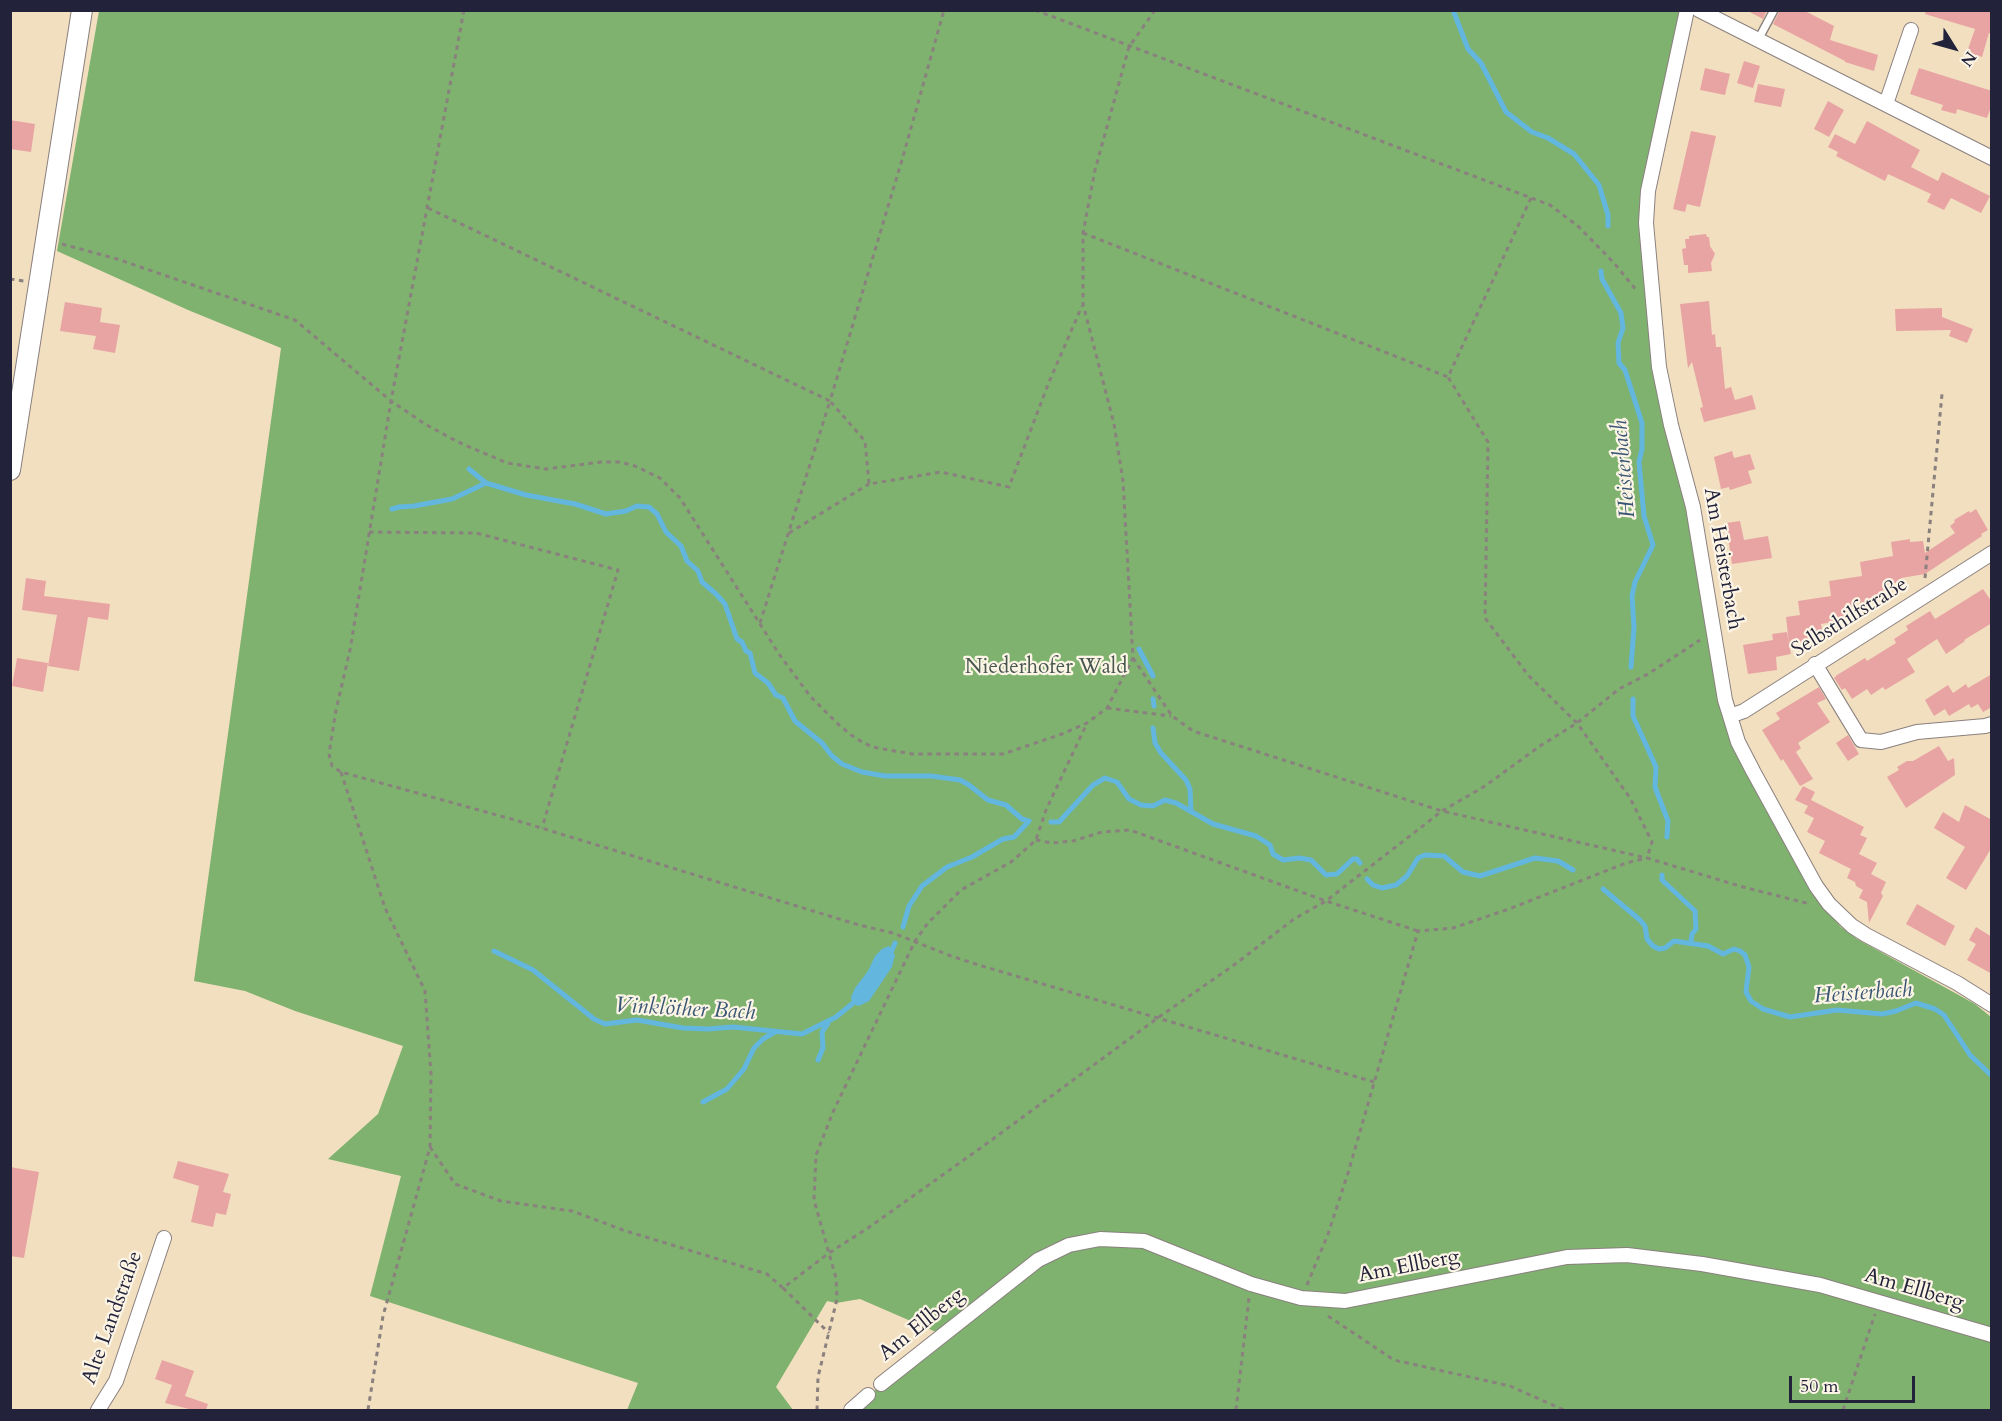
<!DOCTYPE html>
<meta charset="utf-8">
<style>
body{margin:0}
#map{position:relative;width:2002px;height:1421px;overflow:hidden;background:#f2dfc0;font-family:Cardo,serif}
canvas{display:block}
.frame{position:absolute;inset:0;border:12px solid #22223b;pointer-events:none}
.north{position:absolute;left:1924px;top:18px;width:60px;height:60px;-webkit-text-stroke:4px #fcf5e5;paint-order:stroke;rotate:127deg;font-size:16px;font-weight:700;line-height:24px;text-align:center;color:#22223b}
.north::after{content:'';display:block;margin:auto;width:21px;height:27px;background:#22223b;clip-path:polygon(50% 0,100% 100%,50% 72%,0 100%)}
.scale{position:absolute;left:1789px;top:1376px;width:126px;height:27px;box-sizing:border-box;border:3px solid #22223b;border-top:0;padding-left:8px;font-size:18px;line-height:21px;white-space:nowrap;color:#22223b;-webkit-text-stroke:4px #fcf5e5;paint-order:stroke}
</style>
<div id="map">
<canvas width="2002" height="1421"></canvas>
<div class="frame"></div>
<div class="north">N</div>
<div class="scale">50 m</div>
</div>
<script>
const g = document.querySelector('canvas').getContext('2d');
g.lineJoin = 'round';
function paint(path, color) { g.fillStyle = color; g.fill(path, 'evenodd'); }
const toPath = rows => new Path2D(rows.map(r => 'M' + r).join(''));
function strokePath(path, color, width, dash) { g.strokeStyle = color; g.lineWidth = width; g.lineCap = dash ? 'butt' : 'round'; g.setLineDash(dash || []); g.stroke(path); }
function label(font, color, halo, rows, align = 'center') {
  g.font = font + ' Cardo,serif'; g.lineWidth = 4.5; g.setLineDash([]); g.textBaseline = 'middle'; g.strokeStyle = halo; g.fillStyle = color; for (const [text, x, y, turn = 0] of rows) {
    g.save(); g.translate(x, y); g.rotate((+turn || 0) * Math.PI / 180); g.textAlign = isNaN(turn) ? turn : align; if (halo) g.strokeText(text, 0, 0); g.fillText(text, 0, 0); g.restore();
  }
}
const forest = toPath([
 [99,11,1680,11,1643,196,1640,228,1650,340,1692,530,1720,709,1740,760,1828,912,1841,927,1857,939,1975,1004,1991,1017,1991,1410,851,1410,943,1335,860,1299,836,1303,827,1301,776,1387,793,1410,627,1410,638,1383,370,1296,401,1176,328,1159,378,1114,403,1046,295,1011,245,991,194,981,281,348,188,310,57,251]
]);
const water = toPath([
 [889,946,895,955,892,967,869,1001,859,1006,852,1004,851,997,855,988,868,971,875,956,882,949]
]);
const stream = toPath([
 [1453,10,1468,49,1481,63,1506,112,1532,132,1548,138,1574,154,1599,185,1608,215,1608,226],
 [1601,271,1602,279,1621,313,1623,328,1618,343,1619,363,1625,370,1642,423,1642,449,1639,462,1644,516,1653,545,1635,582,1632,596,1634,627,1631,667],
 [469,469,486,483],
 [392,509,399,507,414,506,452,499,486,483,526,495,575,504,606,514,626,511,637,506,649,507,657,514,666,532,681,546,687,561,698,571,702,582,716,594,725,604,737,639,742,642,746,651,750,653,755,673,768,683,776,695,783,698,795,721,822,743,832,756,842,764,862,772,885,776,931,776,960,780,969,785,988,800,1006,805,1022,819,1029,821,1014,837,1003,839,972,857,947,867,922,886,909,906,903,927],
 [1139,649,1153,676],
 [1153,699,1154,706],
 [1633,699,1633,716,1656,767,1655,787,1668,821,1667,837],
 [1153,728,1155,743,1161,753,1186,780,1190,789,1191,811],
 [1051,822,1059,822,1093,785,1105,778,1117,782,1129,799,1141,805,1153,806,1165,800,1176,803,1213,824,1256,836,1270,845,1273,854,1283,860,1299,858,1311,860,1326,875,1337,874,1353,859,1357,859,1360,863],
 [1662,875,1662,880,1695,911,1696,929,1692,934,1691,942],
 [1367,879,1373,885,1382,888,1396,885,1407,876,1418,858,1425,855,1444,856,1463,872,1480,876,1535,858,1558,861,1573,870],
 [1603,889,1640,920,1645,926,1647,939,1653,946,1659,949,1665,948,1674,941,1708,946,1723,954,1734,949,1740,951,1745,955,1749,967,1746,992,1751,1001,1763,1009,1790,1017,1837,1010,1882,1014,1896,1011,1916,1003,1935,1009,1944,1015,1970,1055,1992,1076],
 [892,950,895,943],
 [494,951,533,970,594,1019,605,1024,637,1020,683,1028,708,1029,733,1027,802,1034,836,1017,852,1004],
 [818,1060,823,1048,822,1032,828,1023],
 [703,1102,727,1089,744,1069,754,1048,763,1039,775,1032]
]);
const building = toPath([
 [1746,10,1767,10,1763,19],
 [1780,10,1803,10,1834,26,1830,40,1878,55,1874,71,1845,62,1845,61,1773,24],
 [1926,10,1992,10,1992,34,1989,33,1982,57,1967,52,1975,29,1925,14],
 [1744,61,1760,66,1753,88,1737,83],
 [1705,68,1730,74,1725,95,1700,90],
 [1919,68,1992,91,1992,104,1987,118,1957,109,1956,114,1941,110,1943,105,1910,94],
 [1758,84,1785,89,1781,107,1754,102],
 [1828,101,1844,110,1829,137,1814,129],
 [10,120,35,124,31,152,10,149],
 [1867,121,1920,150,1911,167,1938,181,1942,172,1990,196,1981,213,1951,198,1944,210,1927,202,1931,194,1888,174,1885,181,1836,156,1838,152,1828,147,1835,134,1855,144],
 [1691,131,1716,136,1700,207,1687,204,1685,212,1673,209],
 [1706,234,1707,237,1709,237,1710,246,1715,254,1711,263,1712,271,1688,273,1688,265,1684,265,1682,249,1686,248,1685,239,1689,239,1689,236],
 [1709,301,1712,335,1715,334,1716,347,1721,347,1725,389,1731,387,1735,400,1752,395,1756,409,1704,422,1700,408,1703,407,1692,362,1688,368,1680,304],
 [65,302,102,308,100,322,120,325,115,353,93,349,96,336,60,331],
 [1942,308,1942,317,1973,329,1967,343,1949,336,1951,330,1896,331,1895,309],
 [1732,451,1734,458,1750,454,1755,469,1748,471,1752,483,1730,490,1729,487,1721,489,1714,457],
 [1976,509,1988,530,1981,534,1982,536,1925,574,1901,578,1902,582,1883,585,1884,596,1870,598,1870,601,1852,604,1853,615,1845,617,1846,620,1821,624,1823,635,1814,637,1815,640,1789,644,1791,654,1776,657,1777,670,1748,674,1743,645,1773,640,1772,634,1787,632,1789,644,1786,617,1800,615,1798,601,1831,596,1829,581,1862,576,1860,562,1893,556,1891,542,1910,539,1910,542,1923,541,1925,553,1955,533,1950,526,1955,522,1954,520,1969,511,1970,513],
 [1740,521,1744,540,1768,536,1772,558,1732,564,1726,523],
 [26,578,46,581,44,596,110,604,108,620,88,617,79,671,48,666,57,615,22,610],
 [1983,589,1992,602,1992,623,1964,640,1965,641,1946,654,1937,639,1907,659,1915,672,1885,690,1883,687,1871,695,1867,689,1852,699,1845,688,1842,690,1834,678,1837,675,1865,658,1867,661,1896,643,1894,639,1908,630,1906,626,1930,611,1935,619],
 [17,658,48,663,43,692,12,686],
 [1992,674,1992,707,1983,712,1978,704,1971,708,1969,704,1949,716,1945,709,1934,716,1925,700,1948,685,1953,693,1966,684,1968,688],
 [1819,687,1826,699,1817,703,1830,722,1798,743,1801,748,1796,752,1813,779,1800,786,1783,759,1781,761,1762,730,1780,719,1776,713],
 [1848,735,1859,754,1848,761,1836,743],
 [1939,746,1948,761,1954,758,1955,775,1906,808,1887,777,1899,770,1897,767,1907,761,1913,761],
 [1803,786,1815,792,1811,800,1864,827,1860,835,1867,838,1859,854,1877,863,1871,874,1886,882,1881,893,1883,896,1869,923,1867,902,1859,898,1863,890,1856,886,1855,882,1847,878,1851,869,1819,853,1825,841,1807,832,1814,818,1804,813,1808,806,1795,800],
 [1965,805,1992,820,1992,847,1966,890,1946,878,1965,847,1934,828,1943,812,1959,822],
 [1917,904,1955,926,1945,946,1906,924],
 [1976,927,1992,937,1992,974,1967,960,1976,944,1969,940],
 [178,1161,229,1174,223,1192,231,1194,226,1215,216,1213,213,1227,191,1222,199,1186,173,1178],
 [10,1167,39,1172,24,1258,10,1256],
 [162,1360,194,1371,185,1396,208,1404,206,1410,193,1410,165,1403,172,1385,155,1379]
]);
const path = toPath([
 [464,10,391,401,350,650,336,710,329,754,332,766,341,772,515,820,859,925,893,933,951,956,982,966,1374,1082],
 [1035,10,1550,205,1579,227,1614,263,1637,291],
 [1531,198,1448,377,1488,442,1485,618,1528,675,1577,723,1630,798,1652,842,1647,858],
 [428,208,830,401,904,153,944,10],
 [1083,233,1448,377],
 [62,244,117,259,295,320,391,401,425,424,458,442,507,463,546,469,601,462,620,462,635,466,660,478,680,498,779,654,810,696,839,725,855,738,872,747,912,754,1003,754,1062,734,1087,723,1107,708,1133,658,1123,481,1114,424,1083,304,1083,233,1095,170,1129,47,1155,10],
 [10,279,24,281],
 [369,532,476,533,618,570,542,828],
 [789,533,869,484],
 [1925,578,1942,394],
 [760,623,830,401,865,441,869,484,941,472,1009,487,1049,382,1082,306],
 [1133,658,1172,716,1193,731,1442,811,1647,858,1743,887,1810,904],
 [1107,708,1171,716],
 [341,772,385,908,425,991,431,1074,430,1147,383,1316,368,1410],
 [1036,840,1052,843,1073,841,1102,832,1130,830,1326,901,1418,931],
 [430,1147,455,1184,501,1201,572,1211,623,1230,767,1274,783,1288,829,1253,868,1228,982,1147,1159,1017,1234,965,1294,919,1326,901,1442,811,1485,786,1540,746,1577,723,1619,689,1648,674,1700,640],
 [1307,1285,1328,1234,1348,1173,1418,931,1453,928,1509,909,1626,863,1647,858],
 [783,1288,829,1333],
 [1328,1316,1394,1360,1510,1386,1564,1410],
 [817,1410,818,1377,837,1299,836,1278,814,1200,816,1155,833,1112,915,941,928,923,961,890,1011,862,1036,840,1046,810,1087,723],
 [1236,1410,1249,1298],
 [1843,1410,1875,1314]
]);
const lane = toPath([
 [1758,40,1774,10]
]);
const street = toPath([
 [1687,10,1648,191,1646,223,1659,367,1671,425,1693,507,1725,700,1730,716,1738,742,1753,771,1816,886,1829,904,1852,926,1866,935,1957,983,1992,1005],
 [1699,10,1992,158],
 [1886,104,1911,30],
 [1815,664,1861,740,1881,742,1917,732,1985,726,1992,724],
 [1730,716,1744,711,1992,553],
 [881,1384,1038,1260,1069,1245,1100,1239,1144,1241,1251,1284,1301,1298,1345,1301,1567,1257,1627,1255,1702,1264,1820,1285,1992,1335],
 [98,1410,116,1381,164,1238],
 [851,1410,868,1395]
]);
const secondary = toPath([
 [10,470,82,10]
]);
const streetNames = [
 ["Am Heisterbach",1722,559,80],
 ["Selbsthilfstraße",1850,618,-32],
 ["Am Ellberg",1409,1267,-11],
 ["Am Ellberg",1914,1290,16],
 ["Alte Landstraße",113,1318,-70],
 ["Am Ellberg",922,1325,-39]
];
const parkNames = [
 ["Niederhofer Wald",1046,668]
];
const waterNames = [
 ["Heisterbach",1625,469,-95],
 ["Heisterbach",1863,994,-4],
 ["Vinklöther Bach",685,1010,3]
];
paint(forest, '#7eb26e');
paint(water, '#63b7df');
strokePath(stream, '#63b7df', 5);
paint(building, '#e8a4a2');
strokePath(lane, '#8a807e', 10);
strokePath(street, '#8a807e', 16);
strokePath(secondary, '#8a807e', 22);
strokePath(path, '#8a807e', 3, [4.5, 4.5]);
strokePath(lane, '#fff', 7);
strokePath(street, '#fff', 14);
strokePath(secondary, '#fff', 20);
label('21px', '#22223b', '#fcf5e5', streetNames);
label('21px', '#47564f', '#fcf5e5', parkNames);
label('italic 22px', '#395674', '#fcf5e5', waterNames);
</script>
